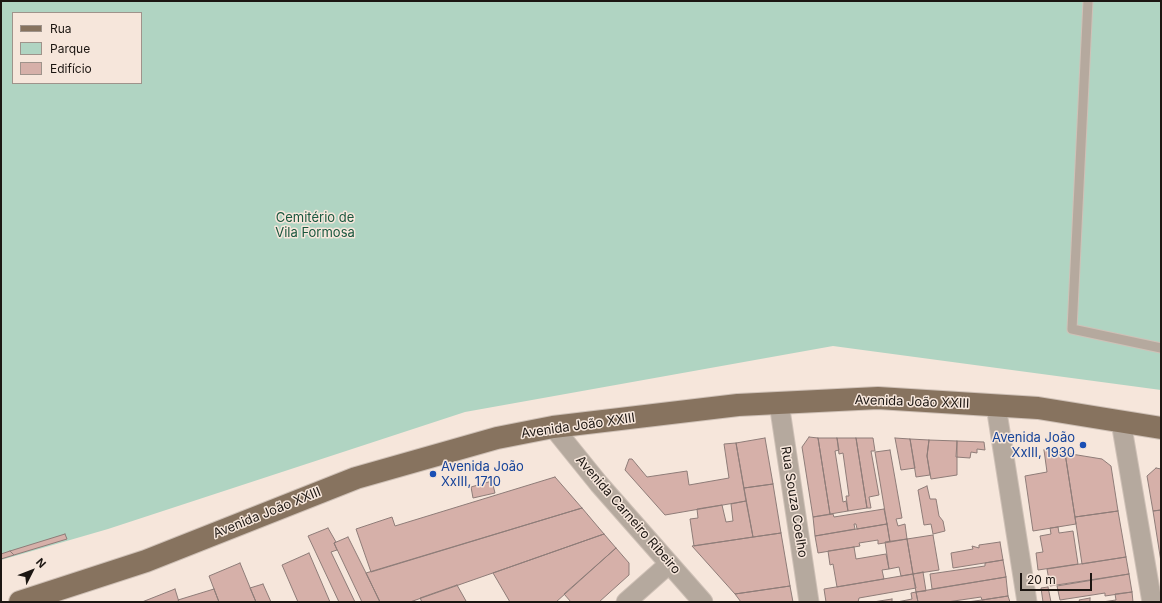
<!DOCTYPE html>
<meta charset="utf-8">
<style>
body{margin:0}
#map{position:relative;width:1162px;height:603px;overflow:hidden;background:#f6e6db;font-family:Inter,sans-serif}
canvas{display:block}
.frame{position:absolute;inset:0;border:2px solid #1c1612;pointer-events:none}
.legend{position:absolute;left:12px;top:12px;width:130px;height:72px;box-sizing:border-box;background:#f6e6db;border:1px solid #9f938b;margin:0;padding:5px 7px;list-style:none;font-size:12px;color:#1c1612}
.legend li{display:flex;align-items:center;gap:8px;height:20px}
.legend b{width:20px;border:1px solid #9f938b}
.north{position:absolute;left:12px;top:551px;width:40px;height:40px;-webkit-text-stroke:3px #f6e6db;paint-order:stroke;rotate:48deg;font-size:11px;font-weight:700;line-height:16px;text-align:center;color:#1c1612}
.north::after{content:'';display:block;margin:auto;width:14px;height:18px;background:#1c1612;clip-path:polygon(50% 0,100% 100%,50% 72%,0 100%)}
.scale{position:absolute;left:1020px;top:573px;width:72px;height:18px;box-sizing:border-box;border:2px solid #1c1612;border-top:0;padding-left:5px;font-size:12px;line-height:14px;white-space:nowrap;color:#1c1612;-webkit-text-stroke:3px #f6e6db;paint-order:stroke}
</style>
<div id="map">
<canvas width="1162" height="603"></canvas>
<div class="frame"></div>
<ul class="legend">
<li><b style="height:5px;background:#87735f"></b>Rua</li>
<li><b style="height:11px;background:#b0d4c2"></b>Parque</li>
<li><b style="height:11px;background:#d6b0a9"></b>Edifício</li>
</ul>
<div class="north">N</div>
<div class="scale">20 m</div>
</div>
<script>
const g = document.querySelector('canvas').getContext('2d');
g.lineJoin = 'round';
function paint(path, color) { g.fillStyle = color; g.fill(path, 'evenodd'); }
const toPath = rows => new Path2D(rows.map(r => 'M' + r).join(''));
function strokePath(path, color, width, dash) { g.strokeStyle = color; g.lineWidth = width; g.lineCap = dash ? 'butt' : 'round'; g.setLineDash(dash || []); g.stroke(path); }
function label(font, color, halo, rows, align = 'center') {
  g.font = font + ' Inter,sans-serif'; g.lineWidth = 3; g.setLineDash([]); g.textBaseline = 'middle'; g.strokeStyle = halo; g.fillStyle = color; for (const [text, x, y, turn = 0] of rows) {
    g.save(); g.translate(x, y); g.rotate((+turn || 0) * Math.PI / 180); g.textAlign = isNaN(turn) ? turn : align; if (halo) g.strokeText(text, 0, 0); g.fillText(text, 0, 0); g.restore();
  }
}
const green = toPath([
 [1,1,1161,1,1161,390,833,346,465,412,108,529,1,560],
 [13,13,141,13,141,83,13,83]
]);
const building = toPath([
 [809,437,818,438,830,514,813,517,802,447,809,437],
 [765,438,773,484,744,488,736,443,765,438],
 [818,438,837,438,839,450,835,451,843,502,846,501,848,511,830,514,818,438],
 [837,438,856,438,867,508,848,511,846,496,849,496,843,453,839,454,837,438],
 [856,438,873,438,875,451,871,451,879,495,869,497,871,508,867,508,856,438],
 [895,438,910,439,915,468,901,470,895,438],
 [910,439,929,440,927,456,930,475,916,477,910,439],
 [929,440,957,441,957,475,931,479,927,456,929,440],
 [957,441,984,442,985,450,977,449,977,453,971,452,970,458,956,457,957,441],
 [736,443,746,501,665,515,625,470,629,459,632,459,647,477,687,471,689,485,729,478,724,444,736,443],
 [890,450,902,518,896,519,898,526,905,524,907,539,890,542,875,452,890,450],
 [1044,450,1065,453,1076,524,1033,531,1025,476,1047,472,1044,450],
 [1065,453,1102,459,1111,466,1118,511,1075,517,1065,453],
 [1156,468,1161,469,1161,510,1153,511,1147,476,1156,468],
 [555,477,582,508,371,572,356,529,392,517,395,526,555,477],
 [492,481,495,493,473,498,471,487,492,481],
 [773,484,781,533,753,537,744,488,773,484],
 [927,486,930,499,936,499,939,516,943,521,945,531,933,534,931,524,924,525,918,490,927,486],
 [746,501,753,537,694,546,690,519,698,518,697,509,722,505,726,522,733,521,731,504,746,501],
 [582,508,604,534,410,602,380,602,366,573,582,508],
 [884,509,887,524,857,529,856,524,854,524,855,529,815,536,813,517,833,514,834,517,884,509],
 [1161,510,1161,562,1153,511,1161,510],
 [1118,511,1126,557,1082,564,1075,517,1118,511],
 [887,524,890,542,878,544,878,540,859,543,860,546,818,553,815,536,887,524],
 [1058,527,1059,533,1073,531,1078,564,1038,570,1036,553,1043,552,1040,536,1051,534,1050,528,1058,527],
 [328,528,336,542,334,543,337,550,331,552,355,602,339,602,308,536,328,528],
 [781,533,790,586,735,594,692,546,781,533],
 [65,534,67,539,14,555,10,551,65,534],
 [604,534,616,548,556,602,510,602,493,573,604,534],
 [933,535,939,570,913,574,907,539,933,535],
 [348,537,366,573,380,602,362,602,334,543,348,537],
 [907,539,913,574,901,576,899,567,889,569,885,542,907,539],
 [1000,542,1003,560,953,568,951,553,973,549,972,546,979,548,979,545,1000,542],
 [854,547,856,559,886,554,889,569,882,570,884,579,837,587,833,564,830,565,828,551,854,547],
 [616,548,629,563,629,575,599,602,571,602,564,594,616,548],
 [10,551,14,555,1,559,1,554,10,551],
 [309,553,330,602,298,602,282,565,309,553],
 [1126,557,1129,574,1050,586,1047,569,1126,557],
 [1003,560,1006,577,932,589,930,574,985,566,985,563,1003,560],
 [240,563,256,602,219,602,209,576,240,563],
 [923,572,926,591,916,592,913,574,923,572],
 [913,574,916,588,859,598,858,602,826,602,824,589,913,574],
 [1129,574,1132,592,1105,596,1105,593,1060,600,1057,586,1129,574],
 [1006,577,1008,596,982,600,981,597,947,602,918,602,916,592,1006,577],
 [263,584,271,602,256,602,250,588,263,584],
 [457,585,466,601,464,602,422,602,420,598,457,585],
 [790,586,793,602,741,602,735,594,790,586],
 [1048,587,1051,602,1043,602,1041,588,1048,587],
 [175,589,179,602,142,602,175,589],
 [214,589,219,602,179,602,178,600,214,589],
 [916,592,918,602,897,602,912,599,911,593,916,592],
 [1132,592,1133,602,1102,602,1116,600,1115,594,1132,592],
 [1008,596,1010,602,967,602,982,600,1008,596],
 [1090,598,1090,602,1080,602,1079,600,1090,598],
 [892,599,892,602,873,602,892,599]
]);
const lane = toPath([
 [1088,1,1072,329,1161,348]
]);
const street = toPath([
 [779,403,809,602],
 [996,406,1027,602],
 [1121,422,1152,602],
 [553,427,599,484,703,602],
 [626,602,669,564]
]);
const primary = toPath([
 [20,602,146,561,356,478,497,438,553,427,738,405,878,398,1038,408,1161,428]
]);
const markers = [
 [1083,445,4,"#1a4fb4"],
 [433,474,4,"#1a4fb4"]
];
const parkNames = [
 ["Cemitério de",315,218],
 ["Vila Formosa",315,233]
];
const streetNames = [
 ["Avenida João XXIII",912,402,2],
 ["Avenida João XXIII",578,426,-8],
 ["Rua Souza Coelho",794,502,81],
 ["Avenida João XXIII",267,513,-22],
 ["Avenida Carneiro Ribeiro",628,515,49]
];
const transitNames = [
 ["Avenida João",1075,438],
 ["XxIII, 1930",1075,453],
 ["Avenida João",441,467,"left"],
 ["XxIII, 1710",441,482,"left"]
];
paint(green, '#b0d4c2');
paint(building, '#d6b0a9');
strokePath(building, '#8e7c78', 1);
strokePath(lane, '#cfc1b7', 11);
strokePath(street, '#cfc1b7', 21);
strokePath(primary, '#cfc1b7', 24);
strokePath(lane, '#b5a99e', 9);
strokePath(street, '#b5a99e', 19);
strokePath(primary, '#87735f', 22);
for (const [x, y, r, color] of markers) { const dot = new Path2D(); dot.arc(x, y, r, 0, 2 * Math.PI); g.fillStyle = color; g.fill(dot); strokePath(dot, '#f6e6db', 1.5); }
label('13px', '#19573e', '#f6e6db', parkNames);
label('13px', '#1c1612', '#f6e6db', streetNames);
label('13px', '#164399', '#f6e6db', transitNames, 'right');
</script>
